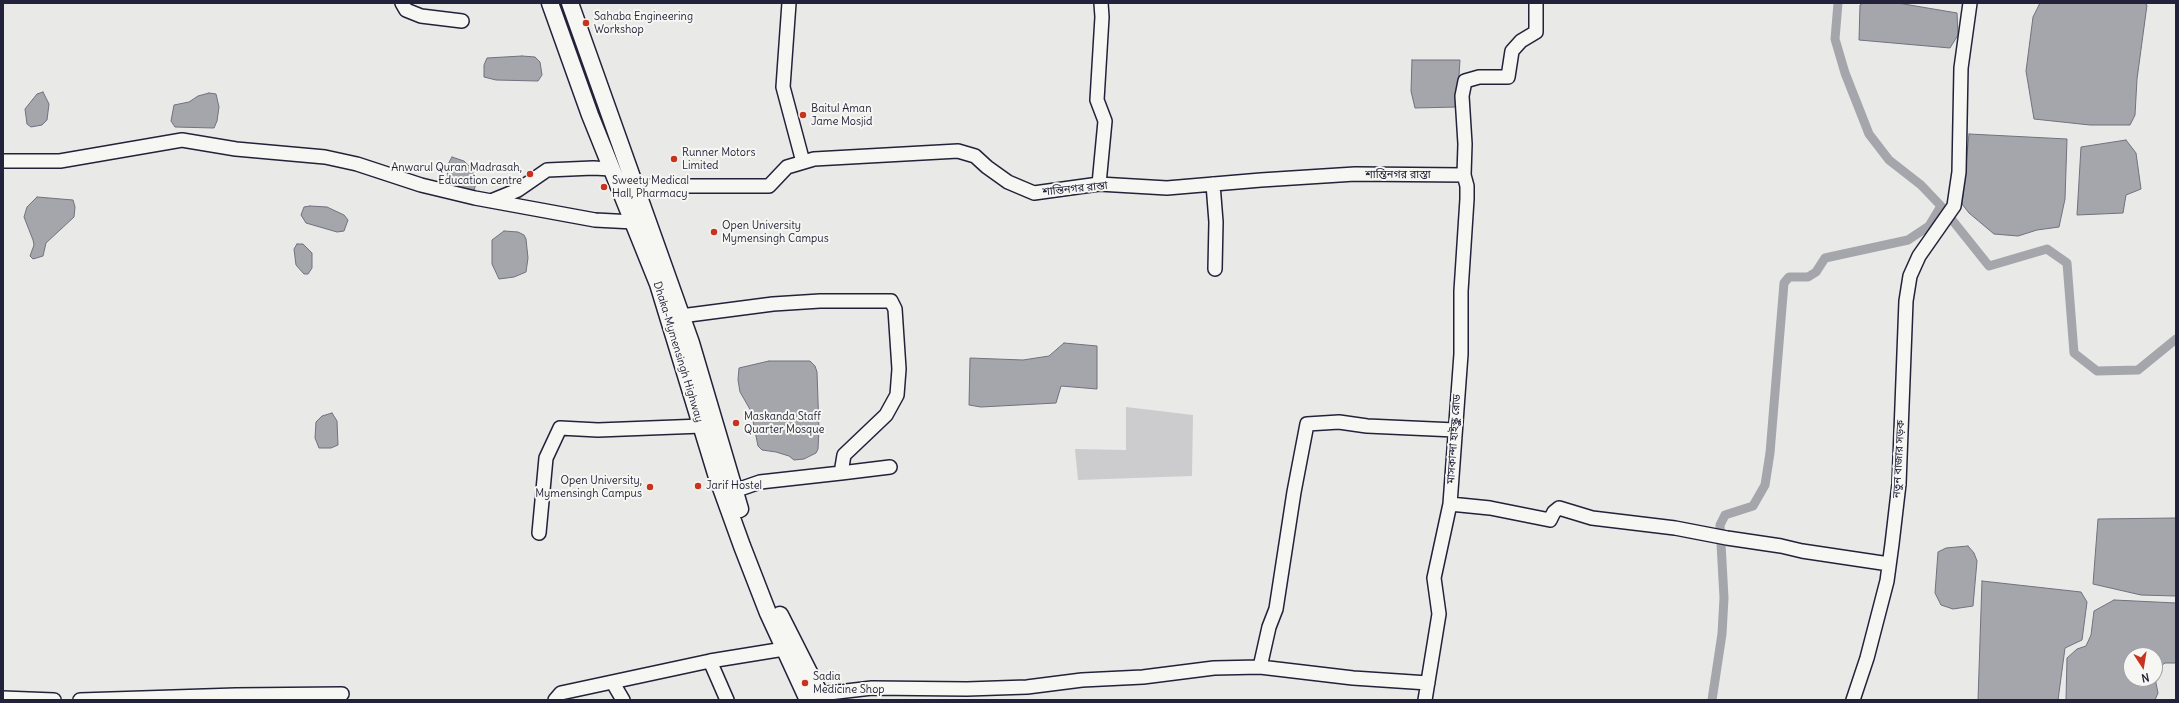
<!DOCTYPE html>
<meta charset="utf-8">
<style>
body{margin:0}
#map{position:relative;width:2179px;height:703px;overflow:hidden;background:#e9e9e7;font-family:Delius,sans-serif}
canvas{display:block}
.frame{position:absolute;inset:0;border:4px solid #22223b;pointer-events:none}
.north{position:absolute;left:2123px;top:647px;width:40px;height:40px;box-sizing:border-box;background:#f6f6f2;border:1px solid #a1a1a9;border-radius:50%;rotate:168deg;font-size:11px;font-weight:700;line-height:16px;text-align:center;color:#22223b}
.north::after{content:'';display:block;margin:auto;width:14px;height:18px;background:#c8321e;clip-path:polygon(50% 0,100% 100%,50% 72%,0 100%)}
</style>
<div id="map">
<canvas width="2179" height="703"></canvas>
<div class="frame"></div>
<div class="north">N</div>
</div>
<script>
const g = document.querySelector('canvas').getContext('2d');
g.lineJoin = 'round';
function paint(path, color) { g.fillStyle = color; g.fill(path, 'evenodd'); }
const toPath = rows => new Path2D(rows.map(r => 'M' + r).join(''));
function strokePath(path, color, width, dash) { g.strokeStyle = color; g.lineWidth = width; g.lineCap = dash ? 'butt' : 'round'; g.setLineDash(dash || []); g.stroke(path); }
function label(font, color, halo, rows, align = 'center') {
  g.font = font + ' Delius,"Noto Sans Bengali",sans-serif'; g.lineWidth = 4; g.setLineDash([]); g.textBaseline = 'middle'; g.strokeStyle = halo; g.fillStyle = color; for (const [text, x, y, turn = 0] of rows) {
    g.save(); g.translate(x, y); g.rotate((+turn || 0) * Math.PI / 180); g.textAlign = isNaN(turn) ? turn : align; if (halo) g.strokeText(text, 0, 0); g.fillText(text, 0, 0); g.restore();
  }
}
const green = toPath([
 [1126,407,1193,415,1192,476,1078,480,1075,449,1126,450]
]);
const water = toPath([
 [1863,3,1898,3,1957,13,1958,35,1950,48,1859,40,1860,5,1863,3],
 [2040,3,2144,3,2147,5,2137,79,2135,115,2130,125,2090,125,2034,119,2026,71,2033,17,2040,3],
 [522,56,535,57,540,62,542,75,538,81,496,80,484,77,484,65,487,58,522,56],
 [1412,60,1460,60,1457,107,1415,108,1411,91,1412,60],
 [43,92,49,104,47,120,42,125,31,127,27,124,25,109,37,94,43,92],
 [209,93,216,94,219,107,217,121,214,128,175,127,171,121,174,105,189,102,198,96,209,93],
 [1969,134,2067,139,2065,199,2059,227,2037,230,2018,236,1994,234,1969,213,1962,204,1969,134],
 [2126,140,2136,153,2141,189,2126,195,2123,213,2077,215,2081,147,2126,140],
 [452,157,464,161,472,169,476,184,473,193,448,186,447,166,452,157],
 [37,197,73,200,75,207,74,217,46,243,43,256,33,259,30,256,34,245,33,240,24,217,27,207,37,197],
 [310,206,327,207,344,215,348,220,344,231,337,232,306,223,301,215,304,207,310,206],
 [504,231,518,232,524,235,526,239,528,258,526,272,514,277,499,279,492,264,492,240,504,231],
 [297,244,303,244,312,253,312,268,308,274,304,274,296,265,294,249,297,244],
 [1064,343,1097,346,1097,389,1061,386,1056,403,981,407,969,405,970,358,1023,360,1049,356,1064,343],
 [769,361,810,361,815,366,817,372,819,429,818,449,816,453,804,459,794,460,789,456,776,452,762,450,758,446,751,411,740,392,738,380,739,368,769,361],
 [332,413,337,421,338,445,331,448,319,448,315,438,316,422,322,416,332,413],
 [2176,518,2176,596,2141,595,2093,584,2098,519,2176,518],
 [1968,546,1974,553,1977,561,1973,606,1953,609,1941,605,1935,593,1938,552,1946,548,1968,546],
 [1982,581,2081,592,2087,602,2082,640,2065,648,2058,700,1978,700,1982,581],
 [2114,600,2176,603,2176,663,2165,663,2155,670,2155,655,2131,655,2131,679,2155,678,2158,693,2155,700,2066,700,2067,658,2077,649,2086,646,2091,635,2094,611,2114,600]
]);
const canal = toPath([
 [1838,3,1835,39,1845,73,1869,134,1889,160,1921,185,1941,206,1989,266,2047,249,2067,263,2074,353,2097,371,2138,370,2176,339],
 [1712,700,1722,634,1724,598,1720,525,1725,515,1753,506,1765,485,1770,453,1784,283,1789,277,1808,277,1816,272,1825,258,1908,240,1929,226,1941,206]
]);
const minor = toPath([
 [402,3,406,10,421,16,462,21],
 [789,3,783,87,803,162],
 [3,161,60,161,182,140,236,149,325,157,357,164,421,185,475,198,595,220,634,222],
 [1099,184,1105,121,1097,100,1102,17,1101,3],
 [1213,184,1216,222,1215,269],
 [635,186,769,186,787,167,814,159,958,151,975,156,987,167,1008,182,1034,193,1099,184,1167,188,1261,180,1355,174,1464,175],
 [491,201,518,190,547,170,593,168,612,169],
 [681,316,773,304,820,301,891,301,895,309,899,369,897,395,886,415,844,455,841,473,760,482,734,491],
 [841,473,890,467],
 [1450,504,1490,508,1550,520,1554,512,1559,508,1592,518,1675,528,1727,538,1781,546,1802,551,1889,564],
 [539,533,546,458,560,428,598,430,702,426],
 [710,661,727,700],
 [613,683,623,700],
 [1428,683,1353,678,1260,667,1269,627,1276,609,1294,492,1307,424,1339,422,1367,426,1455,430],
 [820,694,872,688,967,689,1027,687,1082,680,1143,677,1214,668,1260,667],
 [3,698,54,700],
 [80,700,236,695,342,694],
 [555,700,561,693,710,661,784,649],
 [1425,700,1439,614,1434,578,1450,504,1461,354,1461,291,1467,199,1467,186,1464,175,1465,144,1462,96,1465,81,1479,77,1508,77,1512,51,1521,41,1536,32,1536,3],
 [1853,700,1867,658,1887,581,1892,544,1899,484,1906,301,1910,276,1919,256,1954,206,1959,172,1961,68,1970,3]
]);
const major = toPath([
 [550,3,590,115,658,284,716,474,742,546,768,613,808,700],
 [570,3,691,343,740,509],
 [780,615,823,700]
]);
const markers = [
 [586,23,4,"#c8321e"],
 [803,115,4,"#c8321e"],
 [674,159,4,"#c8321e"],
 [530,174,4,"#c8321e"],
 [604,187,4,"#c8321e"],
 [714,232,4,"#c8321e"],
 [736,423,4,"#c8321e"],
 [698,486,4,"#c8321e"],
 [650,487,4,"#c8321e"],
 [805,683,4,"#c8321e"]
];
const poiNames = [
 ["Sahaba Engineering",594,17],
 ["Workshop",594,30],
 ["Baitul Aman",811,109],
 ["Jame Mosjid",811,122],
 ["Runner Motors",682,153],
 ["Limited",682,166],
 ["Anwarul Quran Madrasah,",522,168,"right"],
 ["Education centre",522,181,"right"],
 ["Sweety Medical",612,181],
 ["Hall, Pharmacy",612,194],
 ["Open University",722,226],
 ["Mymensingh Campus",722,239],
 ["Maskanda Staff",744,417],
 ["Quarter Mosque",744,430],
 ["Open University,",642,481,"right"],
 ["Mymensingh Campus",642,494,"right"],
 ["Jarif Hostel",706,486],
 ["Sadia",813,677],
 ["Medicine Shop",813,690]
];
const streetNames = [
 ["শান্তিনগর রাস্তা",1398,175],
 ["শান্তিনগর রাস্তা",1075,189,-6],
 ["Dhaka-Mymensingh Highway",678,352,73],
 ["মাসকান্দা হাইস্কুল রোড",1454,439,-86],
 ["নতুন বাজার সড়ক",1899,459,-87]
];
paint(green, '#ccccce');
paint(water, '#a5a5ac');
strokePath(water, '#71717f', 1);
strokePath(canal, '#a5a5ac', 9);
strokePath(minor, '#22223b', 16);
strokePath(major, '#22223b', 19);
strokePath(minor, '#f6f6f2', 13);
strokePath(major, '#f6f6f2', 16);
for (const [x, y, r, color] of markers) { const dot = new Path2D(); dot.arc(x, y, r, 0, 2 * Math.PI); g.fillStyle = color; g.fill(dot); strokePath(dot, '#f6f6f2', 1.5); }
label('11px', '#22223b', '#f6f6f2', poiNames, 'left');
label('11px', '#22223b', '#f6f6f2', streetNames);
</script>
